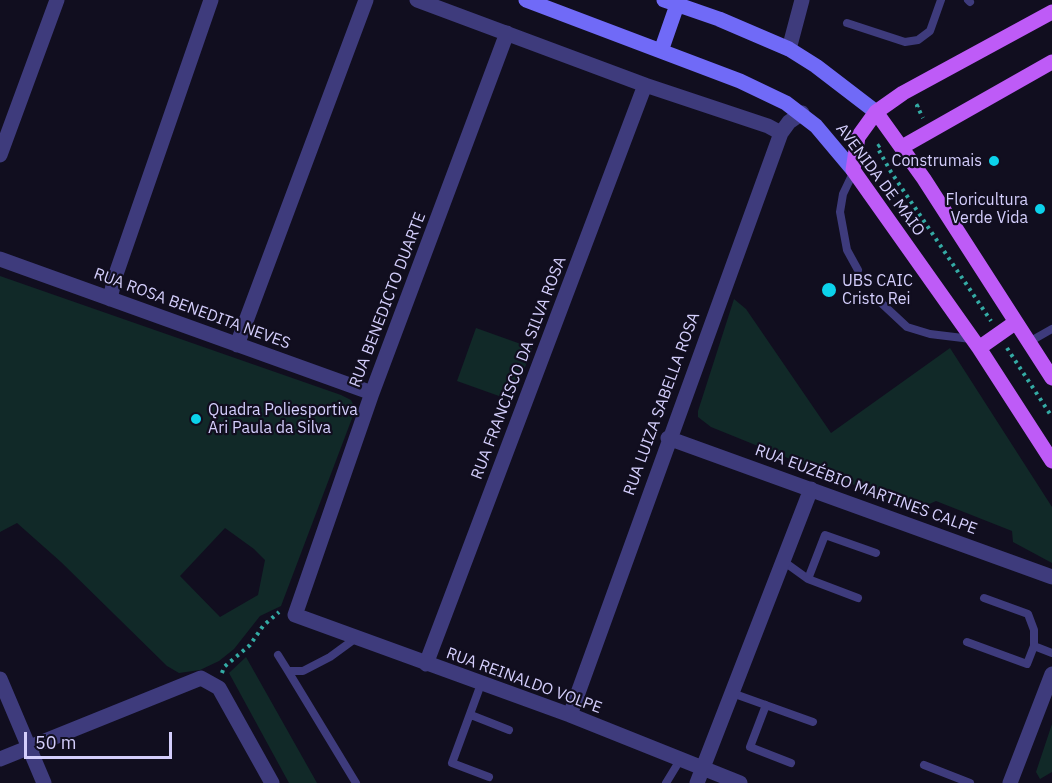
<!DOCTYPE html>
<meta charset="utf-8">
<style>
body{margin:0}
#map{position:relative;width:1052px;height:783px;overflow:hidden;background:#110e1f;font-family:"IBM Plex Sans",sans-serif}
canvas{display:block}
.scale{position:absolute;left:24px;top:732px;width:148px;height:27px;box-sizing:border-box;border:3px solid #d4cefc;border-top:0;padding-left:8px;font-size:18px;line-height:21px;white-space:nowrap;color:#d4cefc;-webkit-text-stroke:4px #110e1f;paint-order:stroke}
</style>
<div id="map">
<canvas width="1052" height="783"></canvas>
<div class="scale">50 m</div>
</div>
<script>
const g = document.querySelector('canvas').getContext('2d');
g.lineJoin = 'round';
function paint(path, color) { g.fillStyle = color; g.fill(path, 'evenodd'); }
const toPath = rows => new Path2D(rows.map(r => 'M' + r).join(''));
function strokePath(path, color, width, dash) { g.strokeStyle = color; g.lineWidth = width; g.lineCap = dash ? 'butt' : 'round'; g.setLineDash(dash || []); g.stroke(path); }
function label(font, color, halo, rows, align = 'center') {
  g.font = font + ' "IBM Plex Sans",sans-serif'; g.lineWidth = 4.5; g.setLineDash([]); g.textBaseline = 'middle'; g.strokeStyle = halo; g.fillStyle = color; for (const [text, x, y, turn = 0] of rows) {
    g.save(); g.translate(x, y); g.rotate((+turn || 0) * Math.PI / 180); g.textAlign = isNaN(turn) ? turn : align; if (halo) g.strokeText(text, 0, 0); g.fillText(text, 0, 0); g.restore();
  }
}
const green = toPath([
 [0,276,341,395,351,400,354,406,354,413,281,606,260,616,234,649,219,661,200,670,179,673,167,666,61,562,17,523,0,532],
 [225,528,254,549,265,560,258,595,220,617,180,576],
 [734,299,746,309,831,433,950,348,1052,507,1052,563,1013,542,1012,531,936,501,916,510,711,427,698,417,698,411],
 [476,328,532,348,513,401,457,381],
 [246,657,317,783,289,783,229,673],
 [1052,724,1052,772,1040,779,1036,772]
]);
const path = toPath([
 [919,105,917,106,923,118],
 [880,145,877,147,891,172,991,321],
 [1007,348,1052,417],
 [222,673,224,667,250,645,263,626,279,612]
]);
const lane = toPath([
 [968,0,970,2],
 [847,23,905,42,918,40,930,31,941,0],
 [854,171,843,194,840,212,847,250,858,270],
 [877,299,907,327,930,334,971,339],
 [1029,342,1052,329],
 [783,561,808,579,858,598],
 [808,579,825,535,876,553],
 [984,598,1028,614,1034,630,1034,646,1052,653],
 [967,642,1027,664,1034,646],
 [278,655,288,671],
 [481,684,452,763,489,777],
 [732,693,813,722],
 [766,705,750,747,791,763],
 [471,715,509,730],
 [924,765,970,783],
 [356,783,288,671,303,671,330,657,356,638],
 [666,783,680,760]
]);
const street = toPath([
 [417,0,645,85,768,126,781,133],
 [507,33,372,393,295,615,570,715,740,783],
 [789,49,802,0],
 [0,155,57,0],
 [0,259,372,393],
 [110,299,115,277,211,0],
 [237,345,366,0],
 [668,438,1052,577],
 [426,664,645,85],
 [0,679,44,783],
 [570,715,781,133,789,122,802,113],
 [0,759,201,678,219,688,272,783],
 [697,783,811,489],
 [1010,783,1052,674]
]);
const secondary = toPath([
 [526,0,740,81,786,103,816,126,853,170],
 [664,0,719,19,789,49,816,66,876,112],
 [661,51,677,5]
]);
const primary = toPath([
 [1052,12,903,93,876,112,858,137,853,170,979,348,1052,461],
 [876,112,924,179,1052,378],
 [902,147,1052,62],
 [979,348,1016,322]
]);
const markers = [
 [994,161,6,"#0cd2eb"],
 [1040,209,6,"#0cd2eb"],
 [829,290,8,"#0cd2eb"],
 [196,419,6,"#0cd2eb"]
];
const poiNames = [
 ["Construmais",982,161],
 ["Floricultura",1028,200],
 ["Verde Vida",1028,218],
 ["UBS CAIC",842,281,"left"],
 ["Cristo Rei",842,299,"left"],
 ["Quadra Poliesportiva",208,410,"left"],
 ["Ari Paula da Silva",208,428,"left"]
];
const streetNames = [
 ["AVENIDA DE MAIO",880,180,53],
 ["RUA BENEDICTO DUARTE",388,300,-69],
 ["RUA ROSA BENEDITA NEVES",192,309,20],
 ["RUA FRANCISCO DA SILVA ROSA",519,368,-69],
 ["RUA LUIZA SABELLA ROSA",662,404,-70],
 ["RUA EUZÉBIO MARTINES CALPE",866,490,20],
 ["RUA REINALDO VOLPE",524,681,20]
];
paint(green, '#112928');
strokePath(path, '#34aba5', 4, [3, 4.5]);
strokePath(lane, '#3e3b7c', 8);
strokePath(street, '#3e3b7c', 15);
strokePath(secondary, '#706af7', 15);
strokePath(primary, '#be5bf7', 15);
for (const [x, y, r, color] of markers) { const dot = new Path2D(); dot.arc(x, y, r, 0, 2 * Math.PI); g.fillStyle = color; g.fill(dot); strokePath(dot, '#110e1f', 2); }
label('16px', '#d4cefc', '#110e1f', poiNames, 'right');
label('16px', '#d4cefc', '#110e1f', streetNames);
</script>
